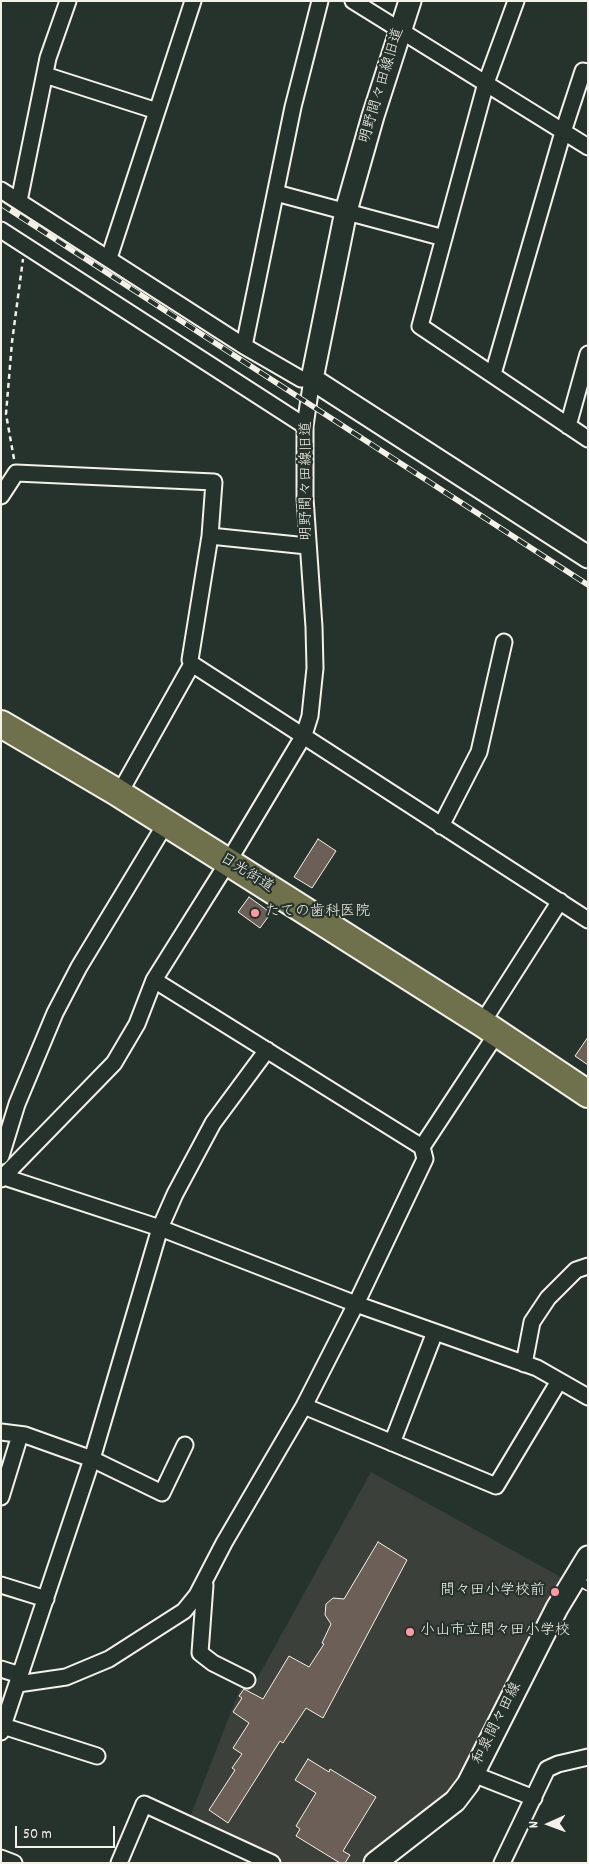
<!DOCTYPE html>
<meta charset="utf-8">
<style>
body{margin:0}
#map{position:relative;width:589px;height:1864px;overflow:hidden;background:#26332d;font-family:Dekko,sans-serif}
canvas{display:block}
.frame{position:absolute;inset:0;border:2px solid #f4f1e8;pointer-events:none}
.north{position:absolute;left:524px;top:1799px;width:50px;height:50px;-webkit-text-stroke:4px #26332d;paint-order:stroke;rotate:268deg;font-size:14px;font-weight:700;line-height:20px;text-align:center;color:#f4f1e8}
.north::after{content:'';display:block;margin:auto;width:18px;height:22px;background:#f4f1e8;clip-path:polygon(50% 0,100% 100%,50% 72%,0 100%)}
.scale{position:absolute;left:15px;top:1826px;width:100px;height:22px;box-sizing:border-box;border:2px solid #f4f1e8;border-top:0;padding-left:6px;font-size:15px;line-height:18px;white-space:nowrap;color:#f4f1e8;-webkit-text-stroke:4px #26332d;paint-order:stroke}
</style>
<div id="map">
<canvas width="589" height="1864"></canvas>
<div class="frame"></div>
<div class="north">N</div>
<div class="scale">50 m</div>
</div>
<script>
const g = document.querySelector('canvas').getContext('2d');
g.lineJoin = 'round';
function paint(path, color) { g.fillStyle = color; g.fill(path, 'evenodd'); }
const toPath = rows => new Path2D(rows.map(r => 'M' + r).join(''));
function strokePath(path, color, width, dash) { g.strokeStyle = color; g.lineWidth = width; g.lineCap = dash ? 'butt' : 'round'; g.setLineDash(dash || []); g.stroke(path); }
function label(font, color, halo, rows, align = 'center') {
  g.font = font + ' Dekko,"Klee One",sans-serif'; g.lineWidth = 4.5; g.setLineDash([]); g.textBaseline = 'middle'; g.strokeStyle = halo; g.fillStyle = color; for (const [text, x, y, turn = 0] of rows) {
    g.save(); g.translate(x, y); g.rotate((+turn || 0) * Math.PI / 180); g.textAlign = isNaN(turn) ? turn : align; if (halo) g.strokeText(text, 0, 0); g.fillText(text, 0, 0); g.restore();
  }
}
const built = toPath([
 [371,1472,566,1580,457,1779,427,1815,361,1863,285,1863,190,1817,242,1684,252,1688]
]);
const building = toPath([
 [318,839,336,851,312,888,294,877,318,839],
 [249,897,271,913,260,928,238,912,249,897],
 [588,1037,588,1065,575,1056,588,1037],
 [378,1542,407,1560,323,1718,306,1708,283,1743,280,1741,228,1823,209,1810,235,1770,232,1768,242,1754,233,1748,249,1723,233,1712,242,1698,239,1696,244,1689,263,1699,289,1656,309,1667,324,1644,322,1643,331,1624,325,1615,326,1604,333,1598,344,1599,378,1542],
 [308,1759,329,1772,330,1769,376,1797,343,1851,350,1855,345,1863,340,1863,296,1836,300,1829,296,1826,316,1793,295,1780,308,1759]
]);
const path = toPath([
 [14,459,6,414,12,342,23,259]
]);
const lane = toPath([
 [576,1579,588,1586]
]);
const street = toPath([
 [353,1,588,147],
 [516,1,486,83,420,326,588,439],
 [45,75,157,111],
 [1,190,244,346,301,379,312,379,305,426,305,498,314,627,315,668,310,716,304,735,228,862,154,980,137,1024,114,1063,1,1179],
 [276,193,444,238],
 [19,201,48,58,68,1],
 [1,230,305,426],
 [109,258,193,1],
 [244,346,293,107,320,1],
 [493,374,563,132,583,71,588,72],
 [568,426,588,354],
 [1,496,16,473,214,482,210,536,190,660,192,664,588,920],
 [210,536,307,546],
 [119,794,192,664],
 [441,826,479,752,504,642],
 [154,980,422,1147,497,1033],
 [482,1023,560,901],
 [1,1156,17,1104,55,1013,79,967,166,823],
 [1,1176,160,1228,356,1304,537,1368,588,1397],
 [524,1364,532,1322,548,1298,576,1270,588,1266],
 [304,1406,496,1486,559,1381],
 [1,1432,25,1435,92,1459,162,1493,185,1445],
 [392,1443,435,1332],
 [1,1497,20,1435],
 [1,1585,46,1599],
 [205,1585,200,1653,213,1663,247,1680],
 [1,1669,20,1675],
 [18,1684,66,1677,109,1659,184,1611,197,1595,224,1543,304,1406,356,1304,425,1159,422,1147],
 [3,1726,97,1756],
 [1,1732,92,1459,160,1228,175,1194,213,1123,267,1050],
 [473,1774,534,1798],
 [1,1858,14,1863],
 [119,1863,144,1804,272,1863],
 [502,1863,547,1769,558,1764,588,1757]
]);
const secondary = toPath([
 [410,1,373,116,346,211,312,379,588,557],
 [375,1863,455,1801,468,1784,557,1608,588,1557]
]);
const highway = toPath([
 [1,724,115,791,228,862,482,1023,588,1094]
]);
const rail = toPath([
 [1,204,588,585]
]);
const markers = [
 [255,913,5,"#ff9aa2"],
 [555,1592,5,"#ff9aa2"],
 [410,1632,5,"#ff9aa2"]
];
const streetNames = [
 ["明野間々田線旧道",383,86,-73],
 ["明野間々田線旧道",308,481,-90],
 ["日光街道",246,874,32],
 ["和泉間々田線",498,1724,-63]
];
const poiNames = [
 ["たての歯科医院",265,913],
 ["間々田小学校前",545,1592,"right"],
 ["小山市立間々田小学校",420,1632]
];
paint(built, '#3b403a');
paint(building, '#6b5f58');
strokePath(building, '#f4f1e8', 1);
strokePath(lane, '#f4f1e8', 11);
strokePath(street, '#f4f1e8', 19);
strokePath(secondary, '#f4f1e8', 25);
strokePath(highway, '#f4f1e8', 30);
strokePath(path, '#f4f1e8', 2.5, [5, 4]);
strokePath(lane, '#26332d', 8);
strokePath(street, '#26332d', 15);
strokePath(secondary, '#26332d', 21);
strokePath(highway, '#6e714b', 26);
strokePath(rail, '#f4f1e8', 5.5);
strokePath(rail, '#26332d', 4, [11]);
for (const [x, y, r, color] of markers) { const dot = new Path2D(); dot.arc(x, y, r, 0, 2 * Math.PI); g.fillStyle = color; g.fill(dot); strokePath(dot, '#26332d', 2); }
label('15px', '#f4f1e8', '#26332d', streetNames);
label('15px', '#f4f1e8', '#26332d', poiNames, 'left');
</script>
